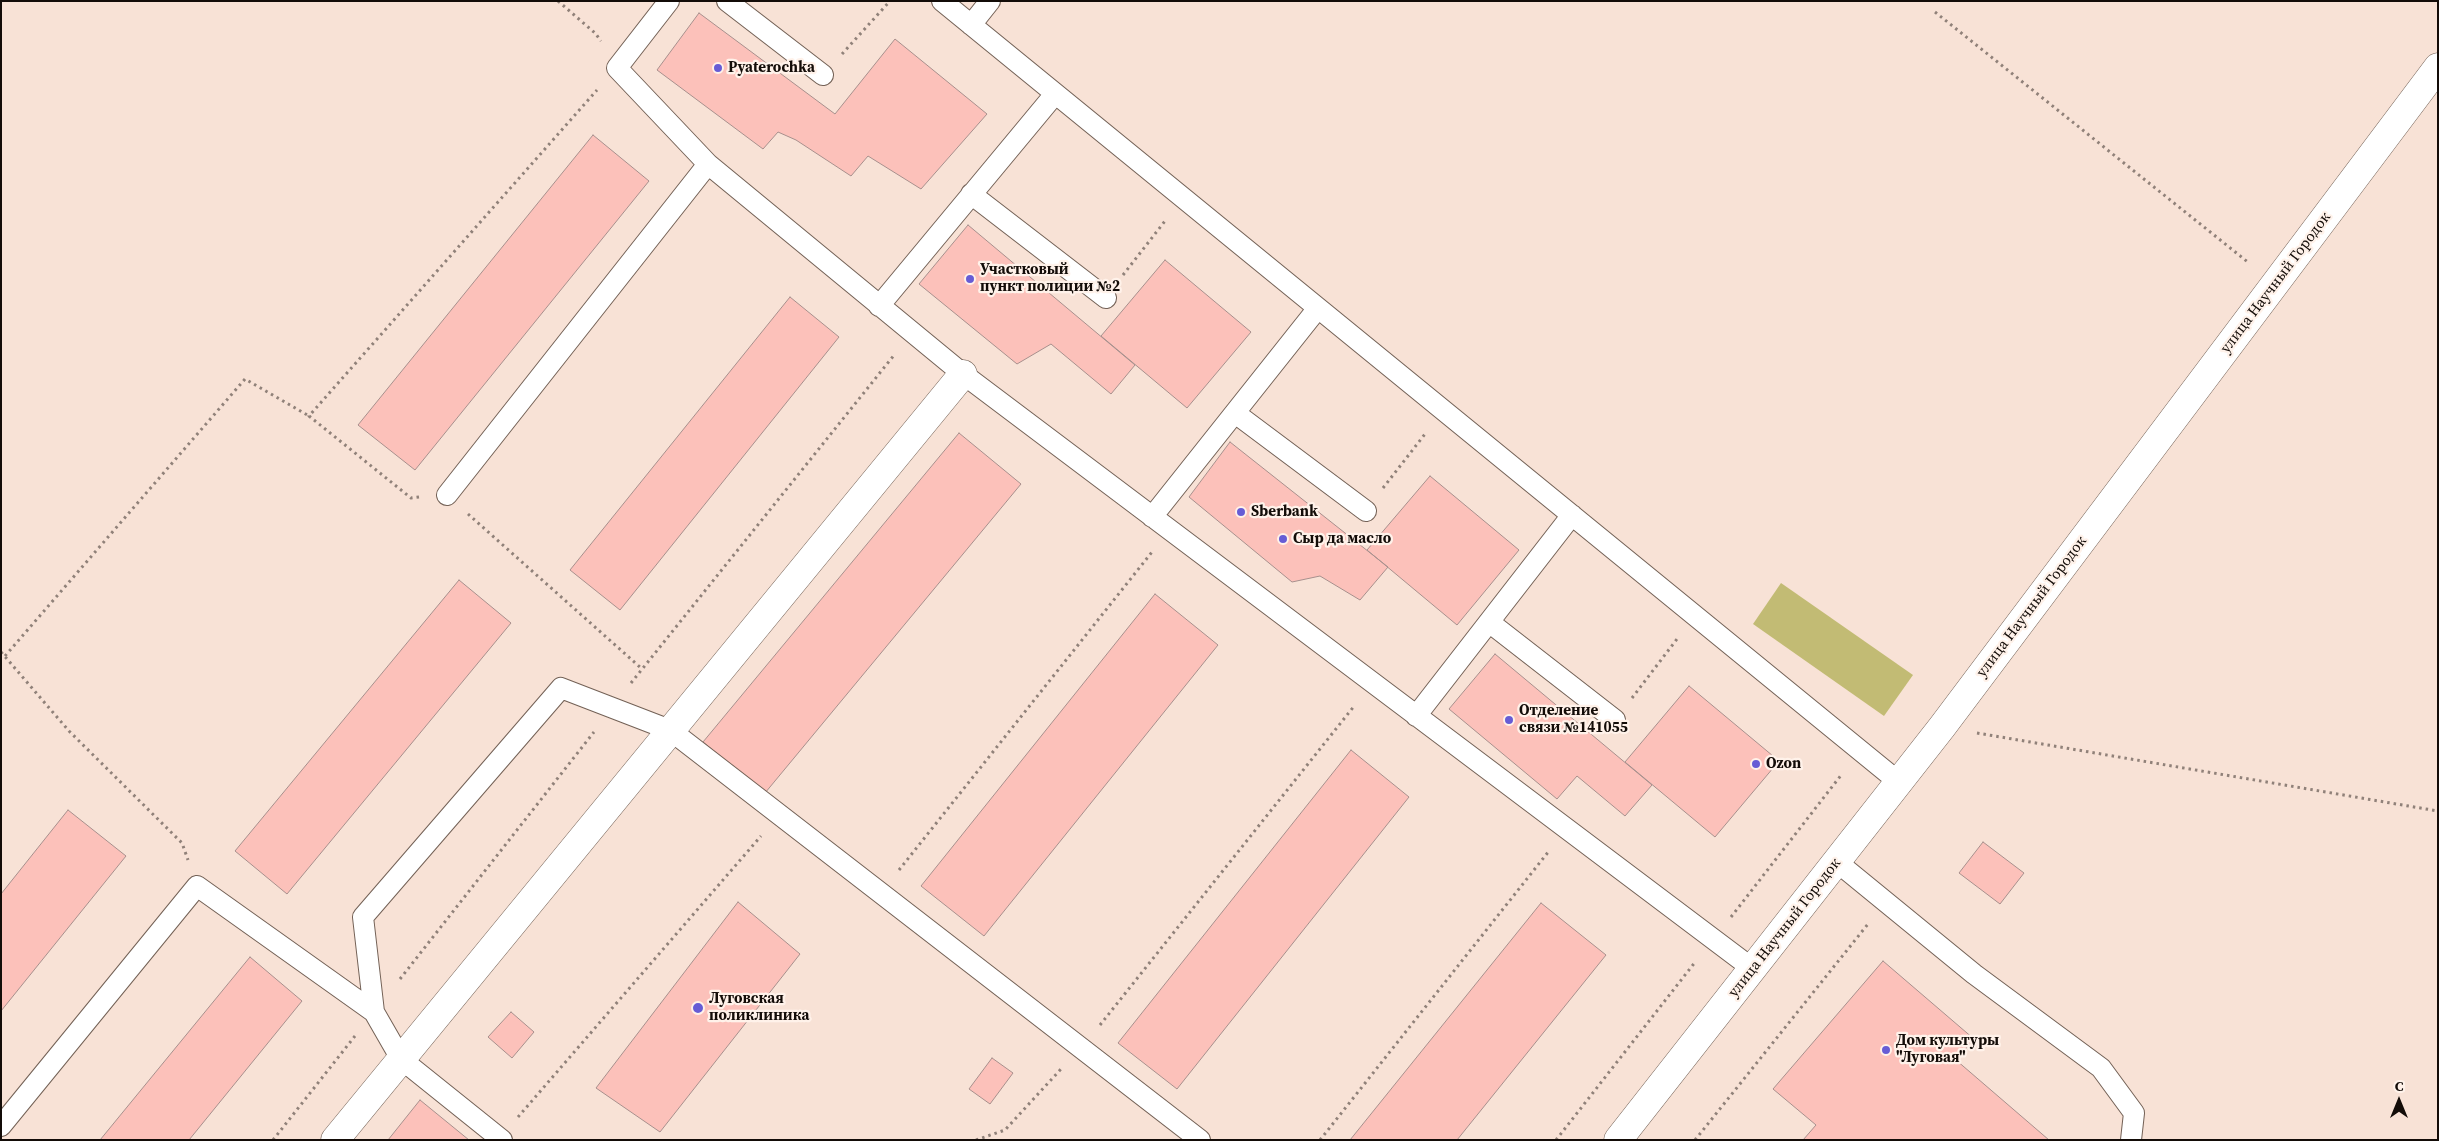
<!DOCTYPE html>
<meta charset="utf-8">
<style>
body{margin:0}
#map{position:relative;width:2439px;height:1141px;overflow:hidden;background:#f8e2d6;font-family:"Source Serif 4",serif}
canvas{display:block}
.frame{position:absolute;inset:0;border:2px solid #130c08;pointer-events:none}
.north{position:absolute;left:2374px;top:1076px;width:50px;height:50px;-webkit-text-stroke:4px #fff2ea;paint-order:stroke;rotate:0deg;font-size:14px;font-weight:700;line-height:20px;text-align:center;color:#130c08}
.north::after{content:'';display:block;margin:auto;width:18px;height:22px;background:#130c08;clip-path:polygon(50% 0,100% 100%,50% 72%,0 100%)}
</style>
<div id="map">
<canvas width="2439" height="1141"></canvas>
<div class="frame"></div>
<div class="north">С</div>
</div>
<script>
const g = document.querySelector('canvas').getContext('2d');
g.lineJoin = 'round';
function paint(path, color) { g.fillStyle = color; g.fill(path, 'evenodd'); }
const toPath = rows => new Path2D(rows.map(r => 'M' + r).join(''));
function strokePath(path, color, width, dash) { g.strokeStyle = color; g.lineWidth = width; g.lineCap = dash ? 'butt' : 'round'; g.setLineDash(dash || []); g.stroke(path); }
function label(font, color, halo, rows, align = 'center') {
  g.font = font + ' "Source Serif 4",serif'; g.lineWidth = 4.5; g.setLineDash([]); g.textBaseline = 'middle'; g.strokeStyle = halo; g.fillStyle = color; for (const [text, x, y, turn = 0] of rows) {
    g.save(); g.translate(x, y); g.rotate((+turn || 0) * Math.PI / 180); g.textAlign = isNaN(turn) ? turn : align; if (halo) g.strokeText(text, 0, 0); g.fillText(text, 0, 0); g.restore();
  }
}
const green = toPath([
 [1781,583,1913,675,1884,716,1753,624]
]);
const building = toPath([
 [699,13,835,114,895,39,987,114,921,189,868,156,851,176,796,140,778,132,763,149,657,70,699,13],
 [593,135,649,181,415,470,358,425,593,135],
 [968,225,1135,365,1111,394,1051,344,1017,364,919,284,968,225],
 [1165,260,1251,332,1187,408,1101,336,1165,260],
 [790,297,839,337,620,610,570,570,790,297],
 [959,433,1021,484,765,793,703,742,959,433],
 [1230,442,1388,567,1360,600,1320,576,1292,582,1189,497,1230,442],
 [1430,476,1519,550,1457,625,1367,550,1430,476],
 [459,580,511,623,287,894,235,851,459,580],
 [1155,594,1218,645,984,936,921,886,1155,594],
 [1495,654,1652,785,1625,816,1577,776,1557,799,1449,709,1495,654],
 [1689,686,1779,761,1715,837,1625,762,1689,686],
 [1351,750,1409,797,1177,1089,1118,1043,1351,750],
 [68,810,126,856,1,1011,1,894,68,810],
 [1983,842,2024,873,2000,904,1959,873,1983,842],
 [738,902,800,954,660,1132,596,1088,738,902],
 [1541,903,1606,955,1457,1140,1350,1140,1541,903],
 [250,957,302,1001,189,1140,100,1140,250,957],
 [1883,961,1974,1039,1956,1060,2049,1140,1803,1140,1816,1125,1773,1089,1883,961],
 [511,1012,534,1032,512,1058,488,1037,511,1012],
 [992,1058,1013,1073,990,1104,969,1089,992,1058],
 [420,1100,469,1140,388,1140,420,1100]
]);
const path = toPath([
 [558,1,595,33,601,41],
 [1935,12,2249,263],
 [842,54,890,1],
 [1123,275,1165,221],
 [1383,488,1425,434],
 [419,497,411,498,309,416,597,90],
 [468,514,641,668],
 [1,652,69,731,182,843,188,860],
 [5,656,245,379,309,416],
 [631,683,895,354],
 [1632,698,1677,639],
 [1977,733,2438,811],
 [899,870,1152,552],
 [1731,917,1842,774],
 [400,979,594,732],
 [1100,1025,1355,705],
 [518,1117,761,836],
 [273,1140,355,1036],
 [976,1140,1005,1130,1061,1069],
 [1320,1140,1549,851],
 [1556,1140,1696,961],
 [1695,1140,1868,924]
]);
const lane = toPath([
 [669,1,617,68,708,164,963,374,1753,969],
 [727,1,823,75],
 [942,1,1900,783],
 [971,25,990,1],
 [971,194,1106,298],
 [879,306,1055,94],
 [1235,413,1366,511],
 [447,495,708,164],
 [1152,517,1318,308],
 [1489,622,1615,720],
 [1416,716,1572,515],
 [1837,862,1974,974,2101,1068,2134,1113,2131,1140],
 [1,1126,197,886,374,1012],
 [502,1140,401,1059,374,1012,363,917,561,688,670,730,1200,1140]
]);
const street = toPath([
 [335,1140,963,374],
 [1618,1140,1942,727,2438,67]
]);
const markers = [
 [718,68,5,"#675cd5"],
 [970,279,5,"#675cd5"],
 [1241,512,5,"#675cd5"],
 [1283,539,5,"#675cd5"],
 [1509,720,5,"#675cd5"],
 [1756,764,5,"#675cd5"],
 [698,1008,6,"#675cd5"],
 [1886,1050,5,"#675cd5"]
];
const poiNames = [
 ["Pyaterochka",728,68],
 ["Участковый",980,270],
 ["пункт полиции №2",980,287],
 ["Sberbank",1251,512],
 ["Сыр да масло",1293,539],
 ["Отделение",1519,711],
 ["связи №141055",1519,728],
 ["Ozon",1766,764],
 ["Луговская",709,999],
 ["поликлиника",709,1016],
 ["Дом культуры",1896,1041],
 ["\"Луговая\"",1896,1058]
];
const streetNames = [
 ["улица Научный Городок",2276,283,-53],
 ["улица Научный Городок",2032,607,-53],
 ["улица Научный Городок",1785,928,-52]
];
paint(green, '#c2bb74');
paint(building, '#fcc1ba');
strokePath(building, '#a78f8c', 1);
strokePath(lane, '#736156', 22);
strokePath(street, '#736156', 29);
strokePath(path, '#908179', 3, [2.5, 4]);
strokePath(lane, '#fff', 20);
strokePath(street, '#fff', 28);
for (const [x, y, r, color] of markers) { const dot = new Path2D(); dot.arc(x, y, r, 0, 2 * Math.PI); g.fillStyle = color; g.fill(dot); strokePath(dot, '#fff2ea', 2); }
label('bold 15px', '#130c08', '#fff2ea', poiNames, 'left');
label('15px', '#130c08', '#fff2ea', streetNames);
</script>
